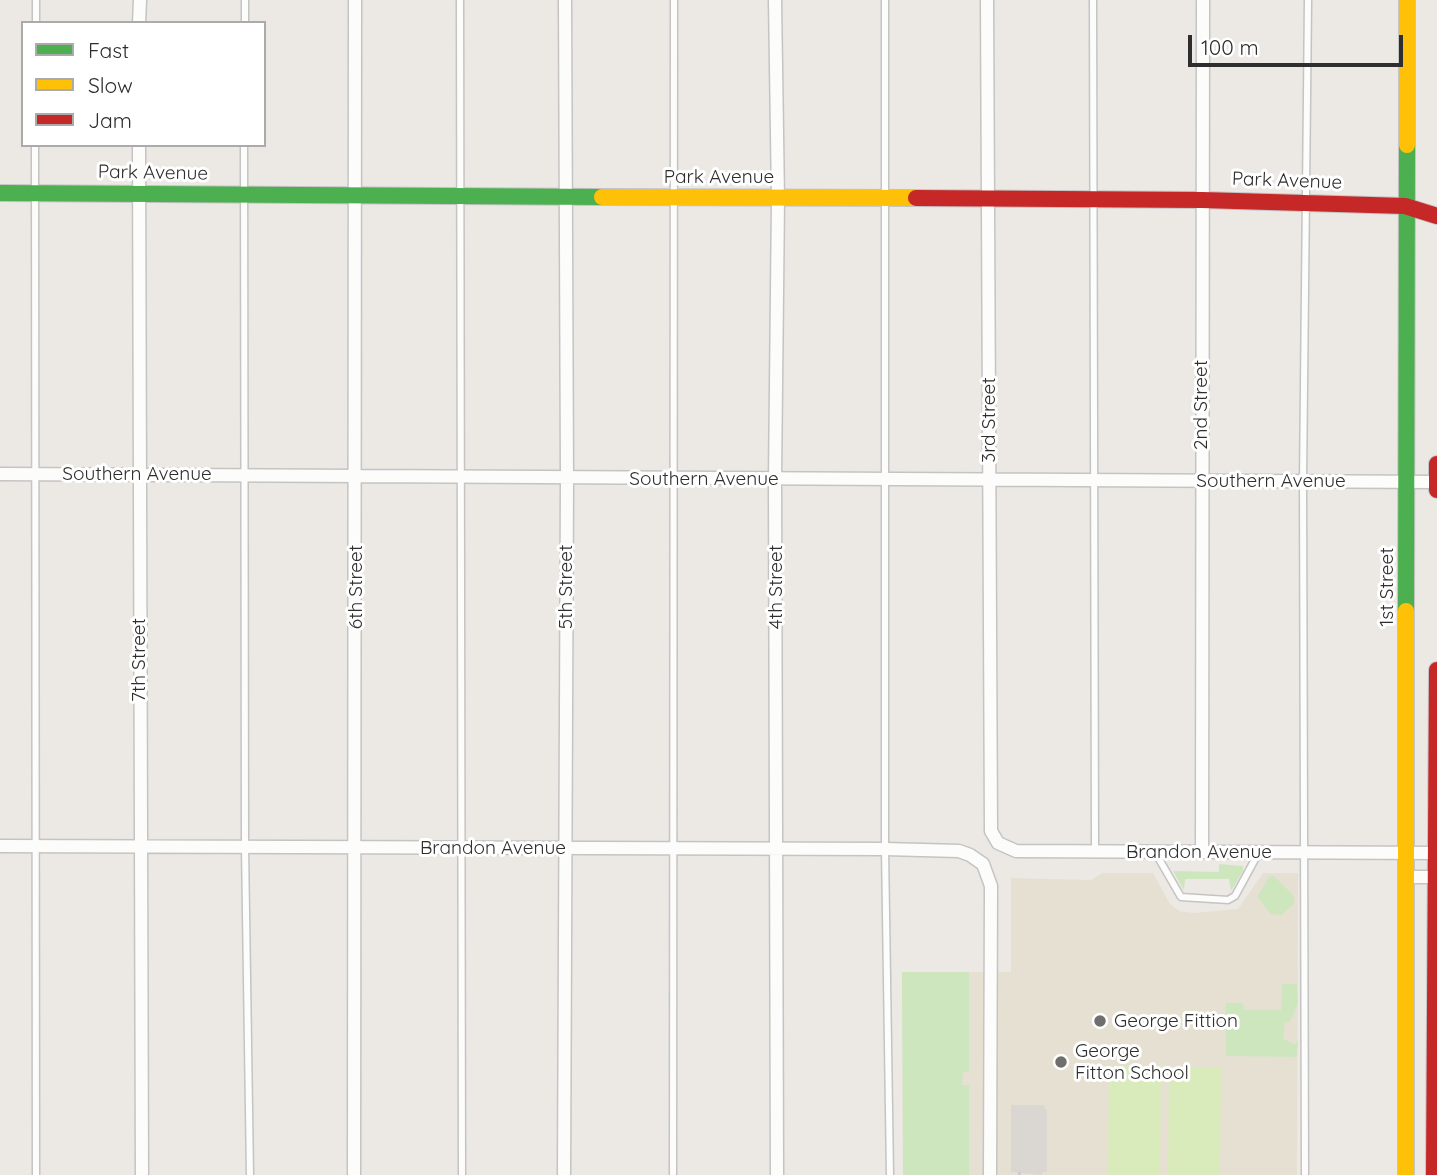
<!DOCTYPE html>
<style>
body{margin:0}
#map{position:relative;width:1437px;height:1175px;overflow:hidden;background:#ece8e4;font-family:Quicksand,sans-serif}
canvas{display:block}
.legend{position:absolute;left:21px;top:21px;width:245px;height:126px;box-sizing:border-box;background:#fff;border:2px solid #ababab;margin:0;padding:9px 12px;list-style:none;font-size:21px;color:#2e2e2e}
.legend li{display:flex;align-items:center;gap:14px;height:35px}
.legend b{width:35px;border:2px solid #ababab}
.scale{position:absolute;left:1188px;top:35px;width:215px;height:32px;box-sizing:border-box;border:4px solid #2e2e2e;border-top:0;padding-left:9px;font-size:21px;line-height:24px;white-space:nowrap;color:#2e2e2e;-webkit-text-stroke:5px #fff;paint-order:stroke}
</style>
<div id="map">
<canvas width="1437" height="1175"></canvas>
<ul class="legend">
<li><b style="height:9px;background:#4caf50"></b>Fast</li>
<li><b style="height:9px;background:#ffc107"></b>Slow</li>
<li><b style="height:9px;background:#c62828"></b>Jam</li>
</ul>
<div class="scale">100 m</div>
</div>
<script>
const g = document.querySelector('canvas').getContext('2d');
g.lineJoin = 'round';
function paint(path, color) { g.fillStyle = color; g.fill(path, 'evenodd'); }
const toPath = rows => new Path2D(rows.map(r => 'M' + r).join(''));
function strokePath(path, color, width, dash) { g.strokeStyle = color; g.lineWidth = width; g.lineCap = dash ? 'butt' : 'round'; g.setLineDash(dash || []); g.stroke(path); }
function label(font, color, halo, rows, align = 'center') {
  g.font = font + ' Quicksand,sans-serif'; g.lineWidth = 6; g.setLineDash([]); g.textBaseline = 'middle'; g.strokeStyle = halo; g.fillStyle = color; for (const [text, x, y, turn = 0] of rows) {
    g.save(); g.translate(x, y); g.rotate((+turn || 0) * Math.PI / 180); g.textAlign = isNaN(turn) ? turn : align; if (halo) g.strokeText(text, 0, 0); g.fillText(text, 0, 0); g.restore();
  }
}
const education = toPath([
 [1102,873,1153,873,1170,904,1179,911,1194,913,1238,909,1263,873,1298,873,1297,1175,903,1175,902,972,1011,972,1011,878,1091,880]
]);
const green = toPath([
 [1219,864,1243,866,1243,871,1231,891,1229,879,1185,879,1184,890,1173,871,1219,872],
 [1274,876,1294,896,1294,904,1281,915,1271,914,1257,897,1269,877],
 [902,972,969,972,969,1072,963,1072,962,1085,969,1085,969,1175,903,1175],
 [1282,984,1297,984,1298,1003,1290,1022,1285,1022,1283,1039,1295,1044,1298,1040,1297,1057,1226,1056,1226,1003,1243,1003,1244,1010,1281,1010]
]);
const pitch = toPath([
 [1109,1066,1161,1066,1160,1175,1108,1175],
 [1169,1067,1221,1068,1220,1175,1168,1175]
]);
const plaza = toPath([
 [1011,1105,1043,1105,1047,1111,1047,1172,1042,1172,1042,1175,1011,1172]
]);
const path = toPath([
 [1019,1175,1020,1172]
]);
const lane = toPath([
 [460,0,462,1175],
 [885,0,885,849,890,1175],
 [1093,0,1095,851],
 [36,23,36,0],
 [245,23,245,0],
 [35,145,36,1175],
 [244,145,245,847,250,1175],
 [1155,852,1181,897,1228,900,1235,896,1259,852],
 [673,1175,674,0],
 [1305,1175,1303,482,1308,0]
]);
const street = toPath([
 [775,0,778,199,775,479,777,1175],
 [987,0,991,831,998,843,1016,851,1436,853],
 [139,23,140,0],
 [139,145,142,1175],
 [0,474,1437,482],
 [0,846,885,849,959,851,970,855,983,864,991,886,990,1175],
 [1202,852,1203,0],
 [1406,877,1437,877],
 [354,1175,355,0],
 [564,1175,567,479,565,0]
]);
const fast = toPath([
 [0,193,602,197],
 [1406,611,1407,145]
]);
const slow = toPath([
 [1407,145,1407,0],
 [602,197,916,198],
 [1406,1175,1406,611]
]);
const jam = toPath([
 [916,198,1202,200,1405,206,1437,216],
 [1437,464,1437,490],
 [1434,1175,1437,670]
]);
const markers = [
 [1100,1021,7,"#706f6e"],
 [1061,1062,7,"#706f6e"]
];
const streetNames = [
 ["Park Avenue",153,173,1],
 ["Park Avenue",719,177],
 ["Park Avenue",1287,181,2],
 ["2nd Street",1201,405,-90],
 ["3rd Street",989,420,-90],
 ["Southern Avenue",137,474],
 ["Southern Avenue",704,479],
 ["Southern Avenue",1271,481],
 ["6th Street",356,587,-90],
 ["5th Street",566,587,-90],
 ["4th Street",776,587,-90],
 ["1st Street",1387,587,-90],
 ["7th Street",139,660,-90],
 ["Brandon Avenue",493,848],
 ["Brandon Avenue",1199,852]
];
const poiNames = [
 ["George Fittion",1114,1021],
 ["George",1075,1051],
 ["Fitton School",1075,1073]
];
paint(education, '#e6e0d3');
paint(green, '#cee6be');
paint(pitch, '#d9eabb');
paint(plaza, '#dad6d2');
strokePath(lane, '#c5c4c5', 9);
strokePath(street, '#c5c4c5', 15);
strokePath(fast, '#c5c4c5', 18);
strokePath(slow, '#c5c4c5', 18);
strokePath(jam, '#c5c4c5', 18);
strokePath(path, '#c9c9c8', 2.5, [5, 3.5]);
strokePath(lane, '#fcfcfb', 6);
strokePath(street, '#fcfcfb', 12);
strokePath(fast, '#4caf50', 16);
strokePath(slow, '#ffc107', 16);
strokePath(jam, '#c62828', 16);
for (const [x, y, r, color] of markers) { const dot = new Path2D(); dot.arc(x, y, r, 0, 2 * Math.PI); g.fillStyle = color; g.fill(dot); strokePath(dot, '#fff', 2.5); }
label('19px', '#2e2e2e', '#fff', streetNames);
label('19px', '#2e2e2e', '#fff', poiNames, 'left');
</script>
